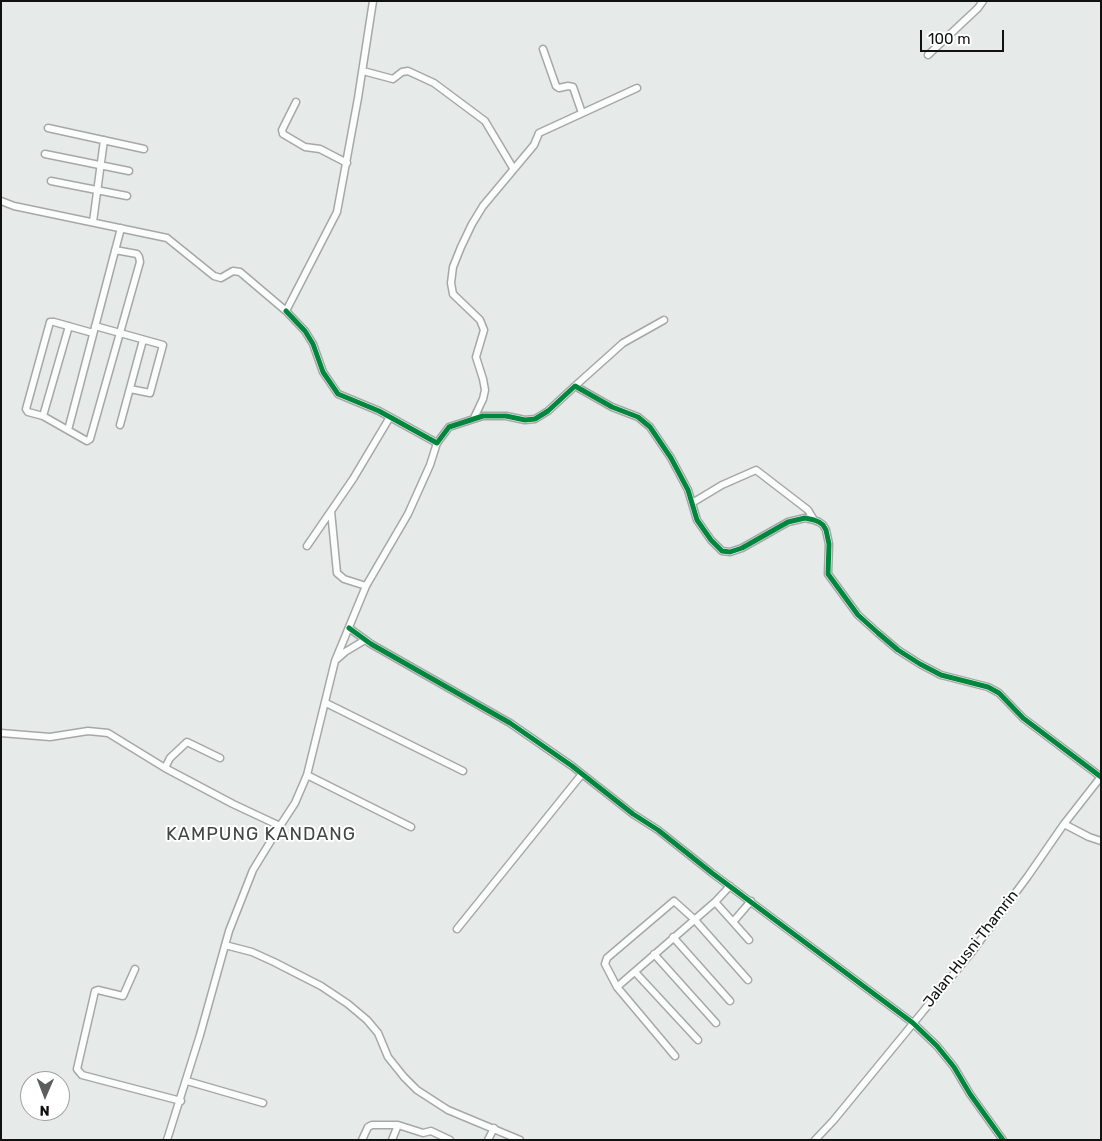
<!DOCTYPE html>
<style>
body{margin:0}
#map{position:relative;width:1102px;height:1141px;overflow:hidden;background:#e6eae8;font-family:Rubik,sans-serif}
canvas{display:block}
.frame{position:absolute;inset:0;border:2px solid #101211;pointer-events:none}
.north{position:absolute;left:20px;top:1071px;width:50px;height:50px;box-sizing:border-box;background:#fff;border:1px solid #9fa0a0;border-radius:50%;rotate:181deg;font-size:14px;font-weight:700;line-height:20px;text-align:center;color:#101211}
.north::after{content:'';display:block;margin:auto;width:18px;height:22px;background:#5b5e5c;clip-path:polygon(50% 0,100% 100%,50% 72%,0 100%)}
.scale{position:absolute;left:920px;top:30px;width:84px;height:22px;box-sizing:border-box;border:2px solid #101211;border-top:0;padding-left:6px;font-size:15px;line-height:18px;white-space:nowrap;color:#101211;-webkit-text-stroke:4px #fff;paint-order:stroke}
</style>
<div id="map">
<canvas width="1102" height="1141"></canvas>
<div class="frame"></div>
<div class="north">N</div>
<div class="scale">100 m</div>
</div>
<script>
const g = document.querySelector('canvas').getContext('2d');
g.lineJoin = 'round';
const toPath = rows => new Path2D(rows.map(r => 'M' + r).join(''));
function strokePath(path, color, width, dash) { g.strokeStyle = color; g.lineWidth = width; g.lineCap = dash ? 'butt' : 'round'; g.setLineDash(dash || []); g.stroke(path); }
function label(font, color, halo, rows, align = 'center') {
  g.font = font + ' Rubik,sans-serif'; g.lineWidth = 4; g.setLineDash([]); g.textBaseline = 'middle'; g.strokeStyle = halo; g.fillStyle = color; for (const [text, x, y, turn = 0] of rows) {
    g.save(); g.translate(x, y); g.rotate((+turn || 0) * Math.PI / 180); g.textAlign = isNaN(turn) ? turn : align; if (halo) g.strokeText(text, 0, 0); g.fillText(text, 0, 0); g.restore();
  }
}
const street = toPath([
 [543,49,556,86,559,88,568,86,573,87,582,113],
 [928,55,978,8,983,1],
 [363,71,393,79,402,72,408,71,434,83,485,121,513,168],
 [296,102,282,130,283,134,305,147,320,149,347,163],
 [48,128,144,149],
 [45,154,129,171],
 [51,181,127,196],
 [1,201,14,206,167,238,214,276,221,278,233,271,240,272,286,311,337,212,358,98,373,1],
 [93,222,104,140],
 [286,311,305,331,313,344,323,372,338,394,379,411,437,443,449,427,483,416,506,416,525,420,535,419,548,411,575,386,612,407,638,417,650,427,671,458,688,490,697,520,711,540,722,551,730,552,742,548,788,522,805,518,814,520,819,522,823,525,826,530,829,544,828,574,858,615,878,633,898,650,920,664,941,675,988,687,999,693,1023,718,1101,777],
 [95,326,163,345,150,393,130,389],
 [93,333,54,322,50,322,26,409,28,412,43,416,87,441,90,439,140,262,139,257,137,254,115,250],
 [575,386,623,343,664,320],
 [43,416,69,326],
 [474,418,483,399,485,390,483,379,476,357,484,330,480,320,453,294,451,283,453,267,461,247,472,224,483,206,534,145,539,133,637,88],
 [120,425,143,340],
 [68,430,121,228],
 [692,503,722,485,756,470,808,510,814,520],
 [307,546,331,511],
 [366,586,344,579,337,573,331,511,353,479,390,417],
 [349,628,371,644,510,723,572,766,633,814,658,830,712,873,913,1023,937,1046,954,1067,970,1094,1003,1140],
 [337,659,345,652,365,640],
 [326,703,463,771],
 [1,733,50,737,88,731,108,733,165,768,233,804,280,826,295,803,307,775,335,661,354,615,366,586,408,514,430,465,437,443],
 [165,768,170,758,187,742,220,758],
 [307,775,411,827],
 [1064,824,1089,837,1101,841],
 [715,902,730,886],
 [457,929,582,774],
 [673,937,730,1001],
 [749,940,733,922,751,901],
 [225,945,252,952,274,962,321,986,348,1004,367,1020,378,1033,388,1057,404,1077,417,1090,448,1110,520,1140],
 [654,954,716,1023],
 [135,969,123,996,98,990,95,991,77,1069,82,1075,181,1101],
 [635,972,698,1040],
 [617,987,605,964,607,958,674,901,694,919,748,980],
 [675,1056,617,987,715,902,733,922],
 [187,1081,263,1103],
 [167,1140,200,1035,229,931,253,870,280,826],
 [362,1140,368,1127,372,1125,398,1125,423,1133,431,1131,450,1140],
 [392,1140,398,1125],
 [488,1140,494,1128],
 [815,1140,833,1121,971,953,1028,876,1064,824,1100,778]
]);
const cycleway = toPath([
 [286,311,305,331,313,344,323,372,338,394,379,411,437,443,449,427,483,416,506,416,525,420,535,419,548,411,575,386,612,407,638,417,650,427,671,458,688,490,697,520,711,540,722,551,730,552,742,548,788,522,805,518,814,520,819,522,823,525,826,530,829,544,828,574,858,615,878,633,898,650,920,664,941,675,988,687,999,693,1023,718,1101,777],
 [349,628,371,644,510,723,572,766,633,814,658,830,712,873,913,1023,937,1046,954,1067,970,1094,1003,1140]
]);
const streetNames = [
 ["Jalan Husni Thamrin",971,949,-52]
];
const quarterNames = [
 ["KAMPUNG KANDANG",261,835]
];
strokePath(street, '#a5a8a7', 9);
strokePath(street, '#fbfcfc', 6);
strokePath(cycleway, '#00873e', 5);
label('15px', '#101211', '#fff', streetNames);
g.letterSpacing = '1px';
label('18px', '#404644', '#fff', quarterNames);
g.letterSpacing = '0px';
</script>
